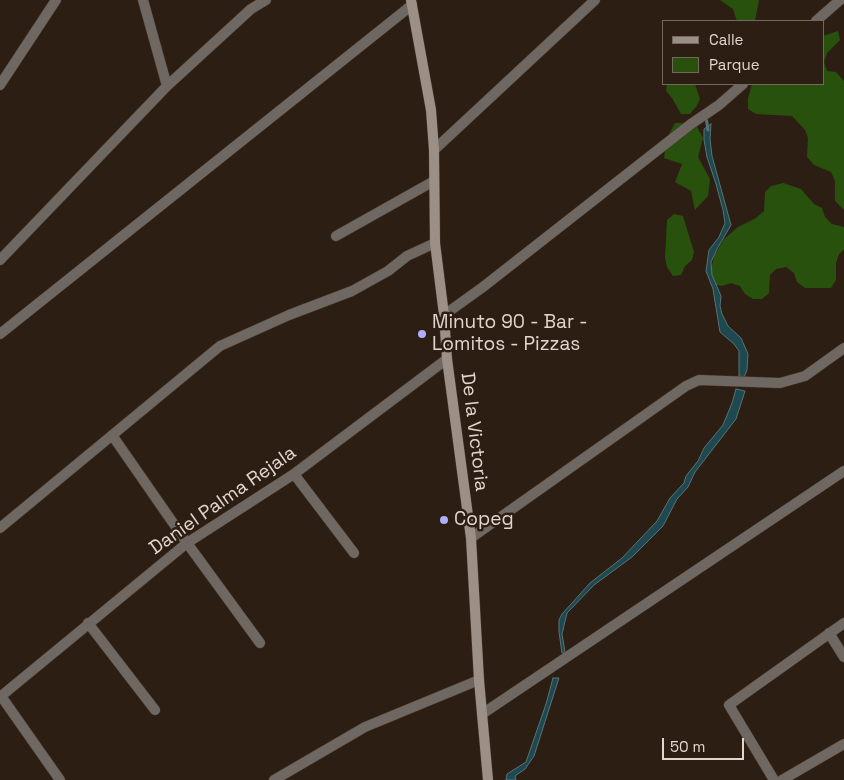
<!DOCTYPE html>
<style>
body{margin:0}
#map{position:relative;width:844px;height:780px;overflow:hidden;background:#2c1e12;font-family:"Space Grotesk",sans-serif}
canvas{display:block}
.legend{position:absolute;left:662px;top:20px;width:162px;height:65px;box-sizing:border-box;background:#2c1e12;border:1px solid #74685d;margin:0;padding:6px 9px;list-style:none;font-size:15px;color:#e0d6ce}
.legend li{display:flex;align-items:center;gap:10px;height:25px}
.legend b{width:25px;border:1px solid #74685d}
.scale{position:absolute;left:662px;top:738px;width:82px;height:22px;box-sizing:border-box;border:2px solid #e0d6ce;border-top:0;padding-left:6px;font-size:15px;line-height:18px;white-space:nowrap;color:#e0d6ce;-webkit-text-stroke:4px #2c1e12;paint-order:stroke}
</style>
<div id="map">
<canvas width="844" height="780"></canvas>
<ul class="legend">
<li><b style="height:6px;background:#9c8f86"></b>Calle</li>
<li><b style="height:14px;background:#28510d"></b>Parque</li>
</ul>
<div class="scale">50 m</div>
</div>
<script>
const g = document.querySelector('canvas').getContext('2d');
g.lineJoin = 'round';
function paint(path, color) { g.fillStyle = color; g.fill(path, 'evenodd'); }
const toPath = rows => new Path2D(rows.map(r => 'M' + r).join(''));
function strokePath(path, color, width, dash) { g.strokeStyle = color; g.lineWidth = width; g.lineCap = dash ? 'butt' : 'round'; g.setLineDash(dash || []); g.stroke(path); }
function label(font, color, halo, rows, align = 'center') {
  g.font = font + ' "Space Grotesk",sans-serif'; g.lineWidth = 5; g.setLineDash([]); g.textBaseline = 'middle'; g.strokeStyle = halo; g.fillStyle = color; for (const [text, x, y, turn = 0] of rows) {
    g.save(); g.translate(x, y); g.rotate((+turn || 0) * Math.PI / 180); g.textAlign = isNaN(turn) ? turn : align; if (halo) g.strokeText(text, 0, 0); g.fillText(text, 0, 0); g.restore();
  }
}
const green = toPath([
 [720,0,759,0,755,21,737,21,733,9],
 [838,31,840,40,827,53,824,62,827,71,836,72,844,81,844,210,835,201,835,181,831,172,814,165,807,157,808,138,805,130,792,116,756,114,748,109,748,98,752,84,823,84,823,36],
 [667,84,695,84,700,99,696,107,690,114,681,114,672,98,666,91],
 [675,123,695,123,703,138,698,157,710,179,708,196,695,210,691,191,675,182,682,164,664,158,667,138],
 [783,183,801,189,814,204,822,208,825,217,832,224,844,227,844,250,839,254,836,263,836,280,831,288,805,288,797,282,794,273,786,267,776,269,770,275,769,293,762,299,753,299,745,294,740,286,731,283,722,286,712,284,710,275,714,256,724,239,738,227,756,218,764,211,765,192,771,186],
 [674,214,683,216,694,252,692,260,685,266,681,275,673,276,667,267,665,258,667,220]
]);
const water = toPath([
 [711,124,710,139,712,156,731,225,717,249,711,262,712,275,721,296,720,306,722,314,728,326,741,338,748,354,747,370,744,377,739,376,739,351,734,344,720,332,713,289,706,271,709,250,719,237,725,223,723,210,716,184,707,157,704,140,704,129,711,124],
 [736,389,745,391,736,419,695,472,688,487,677,499,663,526,632,557,594,585,567,613,562,634,565,652,562,653,559,632,559,620,562,614,590,583,622,558,657,521,670,498,684,483,686,476,698,461,704,448,723,425,732,403,736,389],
 [553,678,559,678,534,756,525,769,515,776,516,780,506,780,507,774,526,762,546,704,553,678]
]);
const stream = toPath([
 [706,117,708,130]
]);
const street = toPath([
 [143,0,167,86],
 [816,21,840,0],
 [0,85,56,0],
 [434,150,595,0],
 [336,236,434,181],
 [0,260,167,86,251,9,266,0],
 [444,315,483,287,691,124,719,105,743,84],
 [0,334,412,5],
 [112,435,187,543,260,643],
 [294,474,354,553],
 [0,528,220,346,289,315,352,291,388,271,407,256,435,243],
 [471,538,686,386,699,380,780,383,805,376,844,348],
 [88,623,155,710],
 [829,633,844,657],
 [1,696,60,780],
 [0,697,187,543,294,474,447,359],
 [482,714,844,471],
 [274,780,365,727,479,680],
 [774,780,729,705,844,623],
 [782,780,844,744]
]);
const secondary = toPath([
 [411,0,431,110,434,150,435,243,444,315,447,359,471,538,479,680,488,780]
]);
const markers = [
 [422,334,5,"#b0aefa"],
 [444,520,5,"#b0aefa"]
];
const poiNames = [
 ["Minuto 90 - Bar -",432,323],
 ["Lomitos - Pizzas",432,345],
 ["Copeg",454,520]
];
const streetNames = [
 ["De la Victoria",474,432,83],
 ["Daniel Palma Rejala",223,501,-35]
];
paint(green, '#28510d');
paint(water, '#1e4951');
strokePath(water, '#587376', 1);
strokePath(stream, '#587376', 3);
strokePath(street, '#45382c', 11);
strokePath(secondary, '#45382c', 11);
strokePath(street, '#6f6761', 10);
strokePath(secondary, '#9c8f86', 10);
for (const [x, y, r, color] of markers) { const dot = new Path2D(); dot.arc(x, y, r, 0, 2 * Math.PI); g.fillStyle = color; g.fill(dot); strokePath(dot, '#2c1e12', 2); }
label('19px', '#e0d6ce', '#2c1e12', poiNames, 'left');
label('19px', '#e0d6ce', '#2c1e12', streetNames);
</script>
